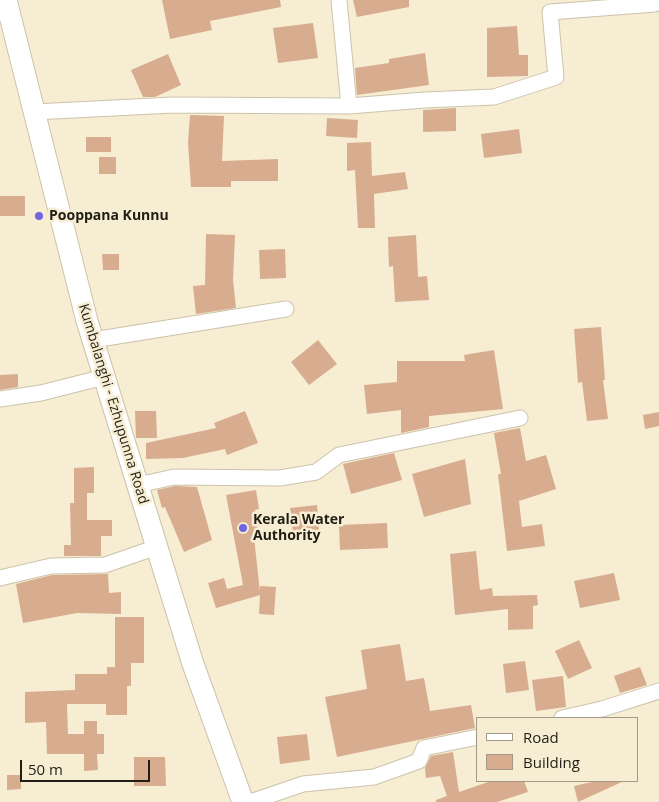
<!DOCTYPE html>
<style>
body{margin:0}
#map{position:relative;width:659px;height:802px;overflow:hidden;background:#f6edd3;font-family:"Open Sans",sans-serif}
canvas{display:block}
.legend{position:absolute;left:476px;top:717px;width:162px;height:65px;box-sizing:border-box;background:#f6edd3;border:1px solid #a19a87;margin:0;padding:6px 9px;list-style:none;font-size:15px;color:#211d14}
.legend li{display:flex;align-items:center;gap:10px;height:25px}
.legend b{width:25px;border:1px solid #a19a87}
.scale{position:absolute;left:20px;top:760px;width:130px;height:22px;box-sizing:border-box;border:2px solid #211d14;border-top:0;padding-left:6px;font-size:15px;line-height:18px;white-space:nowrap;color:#211d14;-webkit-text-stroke:4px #f6edd3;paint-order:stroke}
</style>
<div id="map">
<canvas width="659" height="802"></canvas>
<ul class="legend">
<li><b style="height:6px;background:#fff"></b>Road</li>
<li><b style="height:14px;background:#d8ad8f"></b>Building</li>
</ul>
<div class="scale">50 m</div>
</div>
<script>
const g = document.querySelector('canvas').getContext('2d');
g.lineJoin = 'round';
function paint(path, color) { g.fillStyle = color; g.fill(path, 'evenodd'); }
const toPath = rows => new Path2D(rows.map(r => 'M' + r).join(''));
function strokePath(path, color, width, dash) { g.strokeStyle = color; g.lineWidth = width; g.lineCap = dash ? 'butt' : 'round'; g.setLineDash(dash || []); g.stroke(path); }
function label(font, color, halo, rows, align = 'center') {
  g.font = font + ' "Open Sans",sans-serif'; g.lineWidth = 5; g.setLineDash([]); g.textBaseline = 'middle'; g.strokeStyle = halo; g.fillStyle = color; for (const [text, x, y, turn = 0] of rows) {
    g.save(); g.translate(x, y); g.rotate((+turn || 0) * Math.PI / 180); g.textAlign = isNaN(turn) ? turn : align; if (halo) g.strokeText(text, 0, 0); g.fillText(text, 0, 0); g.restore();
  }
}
const building = toPath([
 [162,0,280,0,281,7,210,21,212,30,170,39],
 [353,0,409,0,409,7,357,17],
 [313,23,318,58,278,63,273,28],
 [517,26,519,55,528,55,528,76,487,77,487,28],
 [425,53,429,85,357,95,355,68,389,63,389,59],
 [168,54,181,85,155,97,143,97,131,70],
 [456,108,456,131,423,132,423,110],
 [190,115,224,116,222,161,278,159,278,181,231,181,231,187,191,187,188,143],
 [327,118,358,120,357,138,326,136],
 [519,129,522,153,484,158,481,134],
 [86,137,111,137,111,152,86,152],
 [371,142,372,176,405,172,408,189,374,194,375,228,358,228,355,170,347,171,347,143],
 [99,157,116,157,116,174,99,174],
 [0,196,25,196,25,216,0,216],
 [206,234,235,235,233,280,236,308,196,314,193,286,205,285],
 [416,235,418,277,427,276,429,300,395,302,393,266,389,267,388,237],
 [285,249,286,278,260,279,259,250],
 [102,254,119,254,119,270,103,270],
 [601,327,605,380,603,380,608,419,587,421,582,382,578,383,574,329],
 [318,340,337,364,309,385,291,362],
 [494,350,503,409,429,416,429,427,401,433,401,410,367,414,364,385,397,382,397,361,465,361,464,355],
 [18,374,18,387,0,390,0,375],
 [135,411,156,411,157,438,136,438],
 [245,411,258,443,227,455,225,449,183,458,146,459,146,443,216,428,214,423],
 [659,412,659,426,645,429,643,415],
 [520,428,526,461,546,455,556,489,519,501,522,527,542,524,545,546,507,551,498,474,501,474,494,433],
 [394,453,402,480,351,494,343,464],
 [465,459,471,504,424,517,412,474],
 [94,467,94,493,87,493,87,520,112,520,112,536,101,536,101,556,64,556,64,545,71,545,70,503,74,503,74,468],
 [175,486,197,487,212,540,184,552,165,507,162,508,157,490],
 [256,490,259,509,255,510,259,537,254,537,260,592,260,586,276,587,274,615,259,614,260,595,216,608,208,583,224,578,227,589,243,585,226,495],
 [317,505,319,530,293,533,290,508],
 [387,523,388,548,340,550,339,525],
 [476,551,480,590,492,588,493,596,537,595,538,605,533,606,533,629,508,630,508,609,455,615,450,554],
 [614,573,620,600,580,608,574,581],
 [108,574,109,593,121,592,121,614,77,613,23,623,16,584,52,575],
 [115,617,144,617,144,663,131,663,131,686,127,686,127,715,106,715,106,704,67,704,68,734,84,734,84,721,97,721,97,734,104,734,104,754,97,754,98,770,84,771,84,754,47,754,46,722,25,723,25,692,75,690,75,674,107,674,107,667,115,667],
 [579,640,592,668,568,679,555,651],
 [400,644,406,681,424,678,430,711,471,705,475,728,337,757,325,697,367,689,361,650],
 [525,661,529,690,506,693,503,664],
 [640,667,647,685,620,693,614,676],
 [563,676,566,707,536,711,532,680],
 [307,734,310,760,280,764,277,737],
 [453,752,459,792,491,781,524,781,528,792,497,802,436,802,436,800,447,796,440,776,426,778,425,768,431,756],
 [134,757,165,757,166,786,134,786],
 [7,775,21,775,21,789,7,790],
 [596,781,624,781,578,802,574,786]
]);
const minor = toPath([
 [349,106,425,100,494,97,556,77,550,12,655,4,655,0],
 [34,112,173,105,349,106,339,0],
 [93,340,286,309],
 [0,399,41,393,104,377],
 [138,485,174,477,280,478,316,472,339,455,520,418],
 [0,578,51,566,105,565,157,547],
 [562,718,602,709,659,691],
 [250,802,303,784,374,777,419,761,424,748,478,737]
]);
const secondary = toPath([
 [6,0,87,321,193,664,243,802]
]);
const markers = [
 [39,216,5,"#7065df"],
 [243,528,5,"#7065df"]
];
const poiNames = [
 ["Pooppana Kunnu",49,216],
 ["Kerala Water",253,520],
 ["Authority",253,536]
];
const streetNames = [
 ["Kumbalanghi - Ezhupunna Road",113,404,73]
];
paint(building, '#d8ad8f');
strokePath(minor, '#ccc3aa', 17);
strokePath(secondary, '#ccc3aa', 23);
strokePath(minor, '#fff', 15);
strokePath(secondary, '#fff', 21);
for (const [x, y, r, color] of markers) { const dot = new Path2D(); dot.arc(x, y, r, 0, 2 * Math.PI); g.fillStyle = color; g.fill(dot); strokePath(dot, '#f6edd3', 2); }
label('bold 14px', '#211d14', '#f6edd3', poiNames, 'left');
label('14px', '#211d14', '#f6edd3', streetNames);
</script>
